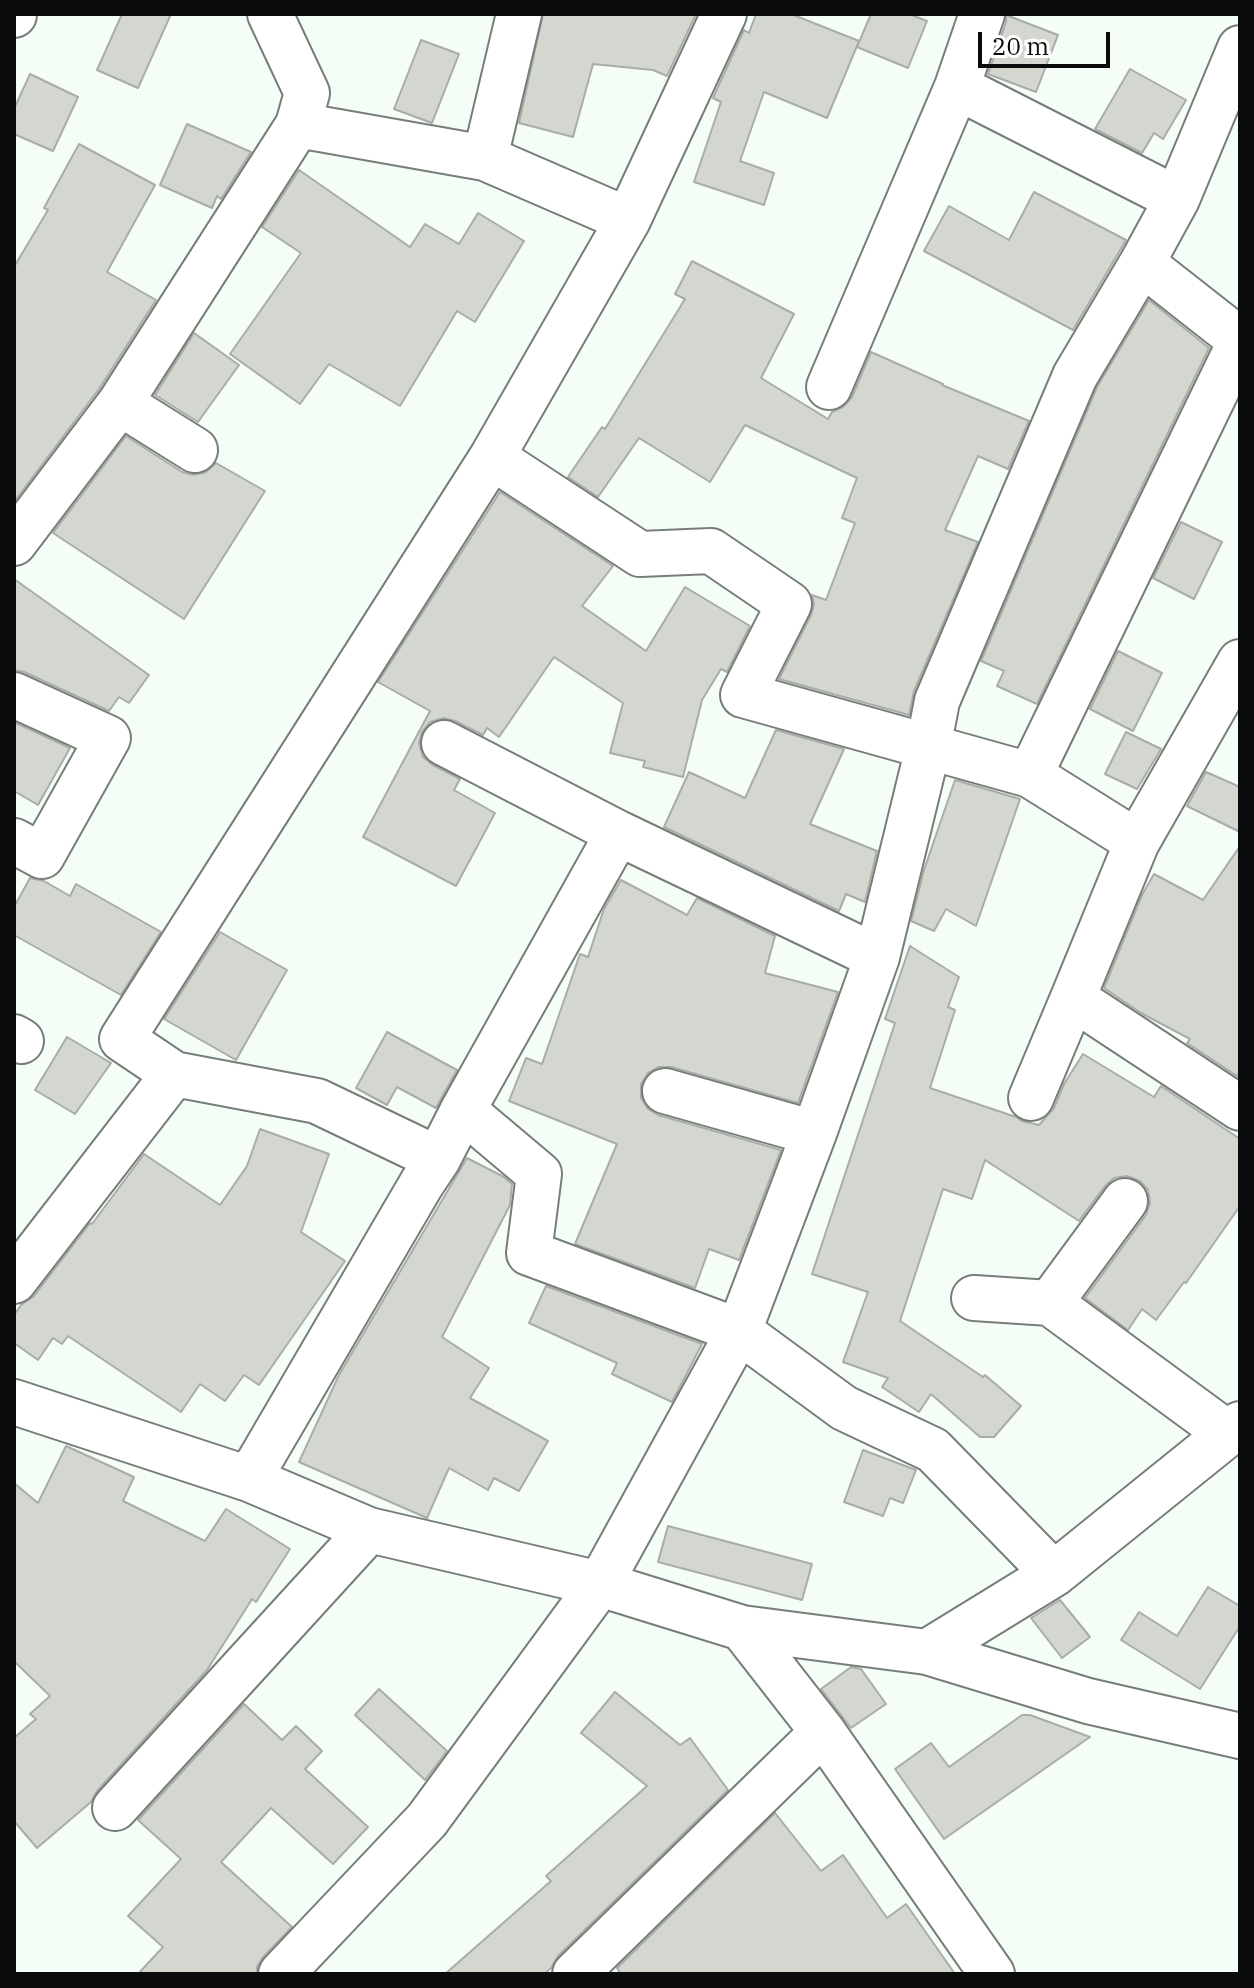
<!DOCTYPE html>
<style>
body{margin:0}
#map{position:relative;width:1254px;height:1988px;overflow:hidden;background:#f5fdf7;font-family:"IBM Plex Serif",serif}
canvas{display:block}
.frame{position:absolute;inset:0;border:16px solid #0a0d0b;pointer-events:none}
.scale{position:absolute;left:978px;top:32px;width:132px;height:36px;box-sizing:border-box;border:4px solid #0a0d0b;border-top:0;padding-left:10px;font-size:24px;line-height:28px;white-space:nowrap;color:#0a0d0b;-webkit-text-stroke:6px #fff;paint-order:stroke}
</style>
<div id="map">
<canvas width="1254" height="1988"></canvas>
<div class="frame"></div>
<div class="scale">20 m</div>
</div>
<script>
const g = document.querySelector('canvas').getContext('2d');
g.lineJoin = 'round';
function paint(path, color) { g.fillStyle = color; g.fill(path, 'evenodd'); }
const toPath = rows => new Path2D(rows.map(r => 'M' + r).join(''));
function strokePath(path, color, width, dash) { g.strokeStyle = color; g.lineWidth = width; g.lineCap = dash ? 'butt' : 'round'; g.setLineDash(dash || []); g.stroke(path); }
const building = toPath([
 [122,14,171,14,138,88,97,70,122,14],
 [543,14,696,14,667,76,653,70,593,64,573,137,519,123,543,14],
 [756,14,791,14,859,41,827,118,764,92,740,161,774,173,764,205,694,182,721,102,713,98,744,30,749,33,756,14],
 [871,14,909,14,927,21,908,68,857,47,871,14],
 [1006,15,1058,35,1036,92,988,74,1006,22,1006,15],
 [421,40,459,54,432,123,394,109,421,40],
 [1130,69,1186,100,1163,139,1154,133,1142,153,1095,129,1130,69],
 [30,74,78,97,53,151,14,134,14,109,30,74],
 [187,124,251,152,221,199,217,196,212,208,160,185,187,124],
 [79,144,155,185,107,272,156,300,99,389,14,502,14,267,48,210,44,208,79,144],
 [299,170,410,247,425,224,459,244,478,213,524,241,475,322,457,311,400,406,329,364,300,404,230,354,301,253,262,227,299,170],
 [1034,192,1126,240,1073,330,924,251,949,206,1009,240,1034,192],
 [692,261,794,314,761,378,828,419,832,412,843,407,852,397,871,352,943,384,942,385,1029,421,1008,469,978,456,945,530,978,542,914,691,909,715,779,679,811,615,814,604,812,595,826,600,855,523,842,518,857,478,745,425,710,482,639,438,598,497,568,477,602,427,605,429,685,299,675,294,692,261],
 [1149,300,1209,348,1037,704,997,686,1004,671,981,661,1097,387,1149,300],
 [194,333,239,365,198,422,155,395,194,333],
 [126,436,182,472,193,475,206,472,216,463,265,491,184,619,53,533,126,436],
 [500,492,613,566,582,606,646,651,685,587,750,626,727,672,721,669,702,700,683,777,643,767,645,761,610,753,623,703,554,657,499,737,487,728,483,735,455,721,444,718,430,722,422,732,419,743,423,757,433,765,460,779,454,790,495,813,456,886,363,837,430,711,378,682,500,492],
 [1181,522,1222,542,1194,599,1153,578,1181,522],
 [14,579,149,675,129,703,119,697,109,711,24,672,14,670,14,579],
 [1118,651,1162,673,1133,731,1090,709,1118,651],
 [14,722,70,748,38,805,14,791,14,722],
 [776,730,844,749,810,824,877,851,865,902,846,894,839,911,664,827,689,772,745,798,776,730],
 [1126,732,1161,749,1137,789,1105,774,1126,732],
 [1206,772,1240,787,1240,832,1187,806,1206,772],
 [955,780,1020,799,976,926,946,909,934,931,911,921,924,870,955,780],
 [1240,846,1240,1071,1237,1076,1187,1043,1190,1039,1141,1013,1104,988,1142,895,1154,874,1203,900,1240,846],
 [30,878,44,881,70,896,76,884,161,932,121,995,14,935,14,907,30,878],
 [621,880,687,915,697,898,775,936,765,973,838,992,798,1103,671,1067,658,1067,648,1073,641,1084,641,1098,648,1109,658,1115,781,1150,739,1260,709,1249,695,1288,575,1244,617,1144,509,1101,526,1058,542,1064,580,954,588,957,604,909,621,880],
 [220,932,287,970,236,1060,164,1019,220,932],
 [910,946,959,977,948,1007,955,1010,930,1088,1016,1117,1022,1121,1039,1125,1054,1108,1064,1084,1083,1054,1154,1097,1161,1086,1240,1139,1240,1206,1186,1283,1184,1282,1156,1320,1142,1309,1128,1330,1085,1298,1146,1215,1150,1203,1148,1190,1140,1181,1127,1176,1114,1178,1105,1186,1079,1221,985,1160,972,1199,943,1189,900,1321,983,1377,985,1375,1021,1406,994,1437,980,1437,931,1394,919,1412,882,1387,888,1378,843,1362,868,1292,812,1274,895,1023,885,1019,910,946],
 [387,1032,457,1070,436,1108,397,1087,387,1105,356,1088,387,1032],
 [67,1037,111,1063,75,1114,35,1090,67,1037],
 [260,1129,329,1154,301,1232,345,1261,259,1385,244,1375,225,1401,200,1384,181,1412,68,1336,62,1344,53,1338,38,1360,14,1343,14,1315,21,1305,34,1296,90,1223,92,1224,144,1154,220,1205,247,1166,260,1129],
 [467,1158,504,1177,512,1184,510,1205,442,1337,489,1368,470,1398,548,1441,519,1491,494,1478,488,1490,449,1468,427,1518,299,1462,339,1375,467,1158],
 [546,1286,702,1344,672,1402,612,1374,617,1363,529,1323,546,1286],
 [66,1446,134,1477,123,1501,205,1541,226,1509,290,1549,256,1602,252,1599,207,1670,97,1791,91,1802,37,1848,14,1821,14,1738,36,1719,30,1714,50,1696,14,1661,14,1483,38,1503,66,1446],
 [863,1450,916,1470,903,1503,890,1498,883,1516,844,1502,863,1450],
 [668,1526,812,1564,802,1600,658,1562,668,1526],
 [1208,1587,1240,1606,1240,1626,1200,1689,1121,1640,1139,1612,1177,1636,1208,1587],
 [1060,1600,1090,1637,1062,1658,1031,1618,1060,1600],
 [851,1667,861,1669,886,1704,851,1728,821,1689,851,1667],
 [379,1689,447,1751,425,1780,355,1715,379,1689],
 [615,1692,680,1745,690,1738,728,1790,558,1956,551,1968,544,1974,445,1974,551,1881,546,1876,647,1786,581,1733,615,1692],
 [244,1704,282,1740,296,1726,322,1751,305,1769,368,1827,333,1864,271,1808,221,1862,292,1927,263,1957,257,1967,257,1974,138,1974,163,1947,128,1916,181,1859,138,1820,244,1704],
 [1022,1715,1030,1715,1090,1737,944,1839,895,1769,931,1743,949,1767,1022,1715],
 [775,1813,821,1871,843,1855,887,1918,906,1904,955,1974,621,1974,617,1968,775,1813]
]);
const minor = toPath([
 [270,14,307,93,298,125,485,158,628,220],
 [982,14,957,87,1177,199],
 [14,15,14,14],
 [485,158,519,14],
 [1142,263,1240,340],
 [829,387,957,87],
 [195,450,120,403,298,125],
 [492,457,640,554,711,551,789,604,743,695,1030,775],
 [14,543,120,403],
 [1240,662,1137,842,1073,998,1240,1108],
 [14,695,108,738,42,856,14,841],
 [444,743,618,833,877,957],
 [1137,842,1030,775,1240,342],
 [14,1037,21,1041],
 [665,1091,814,1133],
 [1031,1098,1073,998],
 [463,1110,539,1174,529,1253,739,1331,844,1408,933,1450,1054,1574],
 [438,1159,317,1101,174,1074,122,1039,492,457,628,220,724,14],
 [14,1281,174,1074],
 [974,1298,1050,1303,1227,1433],
 [1050,1303,1125,1201],
 [14,1402,249,1479,369,1530,600,1584,742,1628,927,1652,1088,1701,1240,1736],
 [249,1479,422,1183,438,1159,463,1110,618,833],
 [742,1628,823,1732,992,1974],
 [927,1652,1054,1574,1240,1424],
 [115,1808,369,1530],
 [281,1974,427,1820,600,1584,739,1331,814,1133,877,957,928,748,937,701,1075,376,1142,263,1177,199,1240,48],
 [575,1974,823,1732]
]);
paint(building, '#d3d7d0');
strokePath(building, '#a9ada6', 2);
strokePath(minor, '#777e7a', 48);
strokePath(minor, '#fff', 44);
</script>
